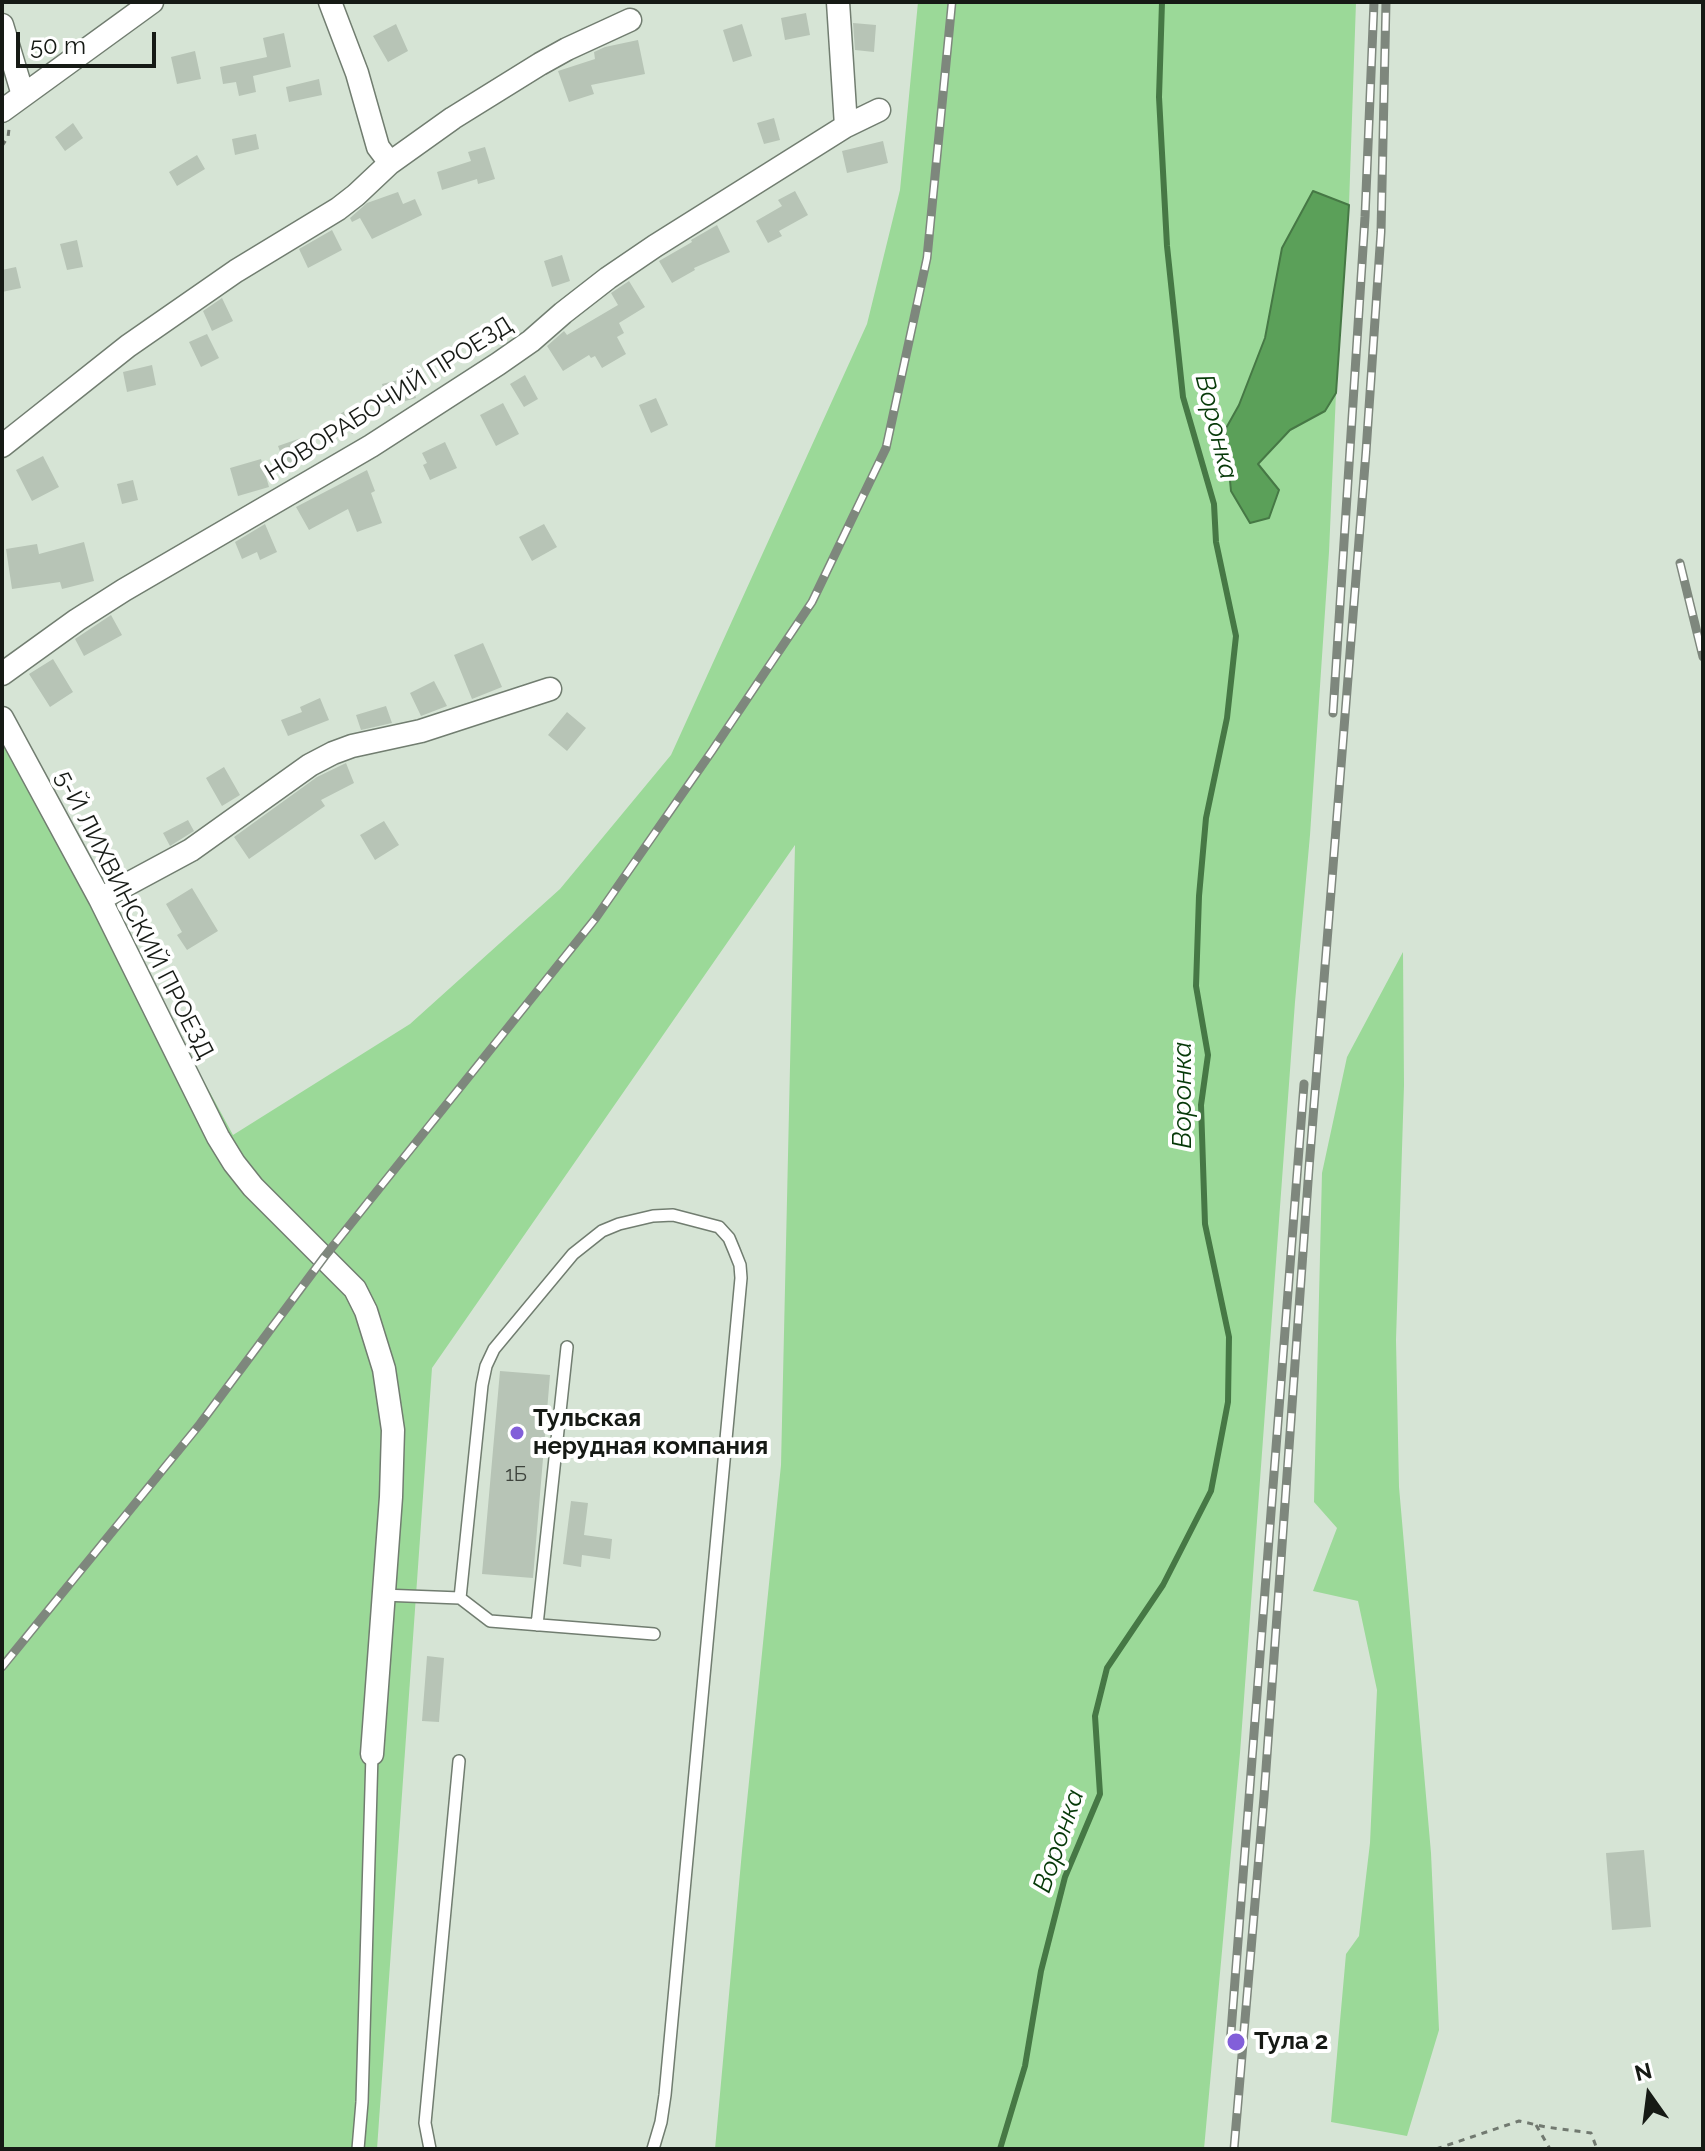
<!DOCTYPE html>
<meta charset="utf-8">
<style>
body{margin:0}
#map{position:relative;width:1705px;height:2151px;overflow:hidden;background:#d6e4d5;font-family:Raleway,sans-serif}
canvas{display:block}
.frame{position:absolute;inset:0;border:4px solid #161a15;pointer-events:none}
.north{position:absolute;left:1609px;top:2055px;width:80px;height:80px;-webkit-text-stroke:6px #fff;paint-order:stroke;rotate:346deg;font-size:22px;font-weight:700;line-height:32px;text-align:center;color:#161a15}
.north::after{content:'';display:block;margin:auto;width:28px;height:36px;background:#161a15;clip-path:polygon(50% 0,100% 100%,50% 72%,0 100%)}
.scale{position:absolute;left:16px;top:32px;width:140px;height:36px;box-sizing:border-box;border:4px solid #161a15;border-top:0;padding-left:10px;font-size:24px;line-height:28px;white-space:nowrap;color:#161a15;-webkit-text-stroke:6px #fff;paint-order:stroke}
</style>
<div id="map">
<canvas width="1705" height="2151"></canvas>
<div class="frame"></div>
<div class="north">N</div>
<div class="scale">50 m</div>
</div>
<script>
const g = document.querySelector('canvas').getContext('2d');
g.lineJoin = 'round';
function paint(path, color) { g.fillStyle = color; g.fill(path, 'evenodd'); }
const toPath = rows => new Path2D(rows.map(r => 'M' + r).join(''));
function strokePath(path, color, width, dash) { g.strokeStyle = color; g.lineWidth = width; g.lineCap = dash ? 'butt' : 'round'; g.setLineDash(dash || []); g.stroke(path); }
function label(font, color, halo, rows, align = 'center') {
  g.font = font + ' Raleway,sans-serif'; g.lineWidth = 8; g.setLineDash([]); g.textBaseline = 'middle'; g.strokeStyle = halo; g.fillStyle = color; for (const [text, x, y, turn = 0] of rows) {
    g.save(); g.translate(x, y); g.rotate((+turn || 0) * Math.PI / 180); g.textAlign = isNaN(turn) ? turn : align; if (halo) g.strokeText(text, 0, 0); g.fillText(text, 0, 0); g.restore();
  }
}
const green = toPath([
 [918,2,1356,2,1349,205,1313,191,1282,248,1265,338,1239,405,1225,430,1258,464,1290,430,1325,411,1336,393,1329,552,1310,835,1295,1002,1240,1753,1204,2149,715,2149,742,1851,781,1465,795,845,432,1368,377,2149,2,2149,2,708,233,1135,410,1024,560,889,671,755,867,324,900,190],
 [1403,952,1404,1085,1396,1340,1399,1487,1431,1853,1439,2030,1407,2136,1331,2122,1346,1954,1359,1936,1370,1843,1377,1690,1358,1601,1313,1591,1337,1528,1314,1502,1322,1173,1347,1057]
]);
const water = toPath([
 [1313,191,1349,205,1336,393,1325,411,1290,430,1258,464,1279,490,1269,518,1250,523,1231,491,1225,430,1239,405,1265,338,1282,248,1313,191]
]);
const stream = toPath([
 [1000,2149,1025,2066,1041,1971,1065,1877,1100,1794,1095,1716,1107,1668,1163,1585,1211,1491,1228,1402,1229,1337,1205,1224,1201,1105,1208,1055,1196,986,1199,896,1206,818,1227,718,1236,636,1216,542,1214,504,1183,397,1167,246,1159,97,1162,2]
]);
const building = toPath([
 [806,13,810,35,785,40,781,18],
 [853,23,876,25,874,52,855,50],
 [396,24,408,51,388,62,373,36],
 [742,24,752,56,733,62,723,30],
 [284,33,291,67,253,76,256,92,239,96,236,82,223,84,220,67,267,57,263,38],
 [638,40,645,74,591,85,594,94,569,102,558,71,595,59,594,52,605,47],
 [195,51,201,79,177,84,171,57],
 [319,79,322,95,289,102,286,87],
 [774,118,780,140,764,144,757,123],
 [73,123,83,138,65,151,55,137],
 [256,134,259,149,235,155,232,139],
 [883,141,888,163,847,173,842,151],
 [485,147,495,179,478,184,477,179,442,190,437,172,471,161,468,152],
 [197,155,205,169,177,186,169,172],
 [795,191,808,215,779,231,782,236,768,243,756,221,782,206,778,200],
 [398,192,403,204,415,199,422,215,372,239,360,218,352,222,350,218,367,203],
 [717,225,730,252,694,268,695,270,672,283,659,261,692,242,691,240],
 [332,230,342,250,308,268,299,249],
 [77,240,83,267,67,270,60,244],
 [562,255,570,281,552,287,544,261],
 [16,267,21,288,2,292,2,270],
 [629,281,645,307,619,323,624,333,617,337,626,354,602,368,595,356,591,358,589,355,563,371,547,346,564,331,567,335,618,305,611,293],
 [222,298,233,321,212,331,203,311],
 [207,334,219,358,201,367,189,342],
 [152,365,156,385,127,392,123,372],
 [525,375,538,399,524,407,510,384],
 [410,377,416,398,388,406,382,384],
 [656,398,668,425,651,433,639,405],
 [503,403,519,434,496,446,480,415],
 [355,405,367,426,352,434,340,414],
 [301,438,308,457,285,465,278,446],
 [445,442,457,468,430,480,423,465,427,463,422,453],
 [43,456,59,487,32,501,16,470],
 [261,459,269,487,238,496,230,468],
 [367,470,375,491,371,493,382,523,357,532,348,509,309,530,296,507],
 [133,480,138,500,122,504,117,484],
 [265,524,277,552,260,560,257,552,242,559,235,542],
 [544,524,557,547,532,561,519,537],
 [84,542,94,581,62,589,60,582,12,589,6,549,37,544,39,554],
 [111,615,122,635,84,656,75,639],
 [483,643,502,687,472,699,454,655],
 [53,659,73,692,50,707,29,674],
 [434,681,447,706,421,716,410,693],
 [320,698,329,720,288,736,281,720,302,712,300,707],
 [386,706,392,723,361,730,356,715],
 [567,712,586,728,567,751,548,735],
 [346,763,354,783,321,800,325,806,249,859,234,837,317,777],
 [224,767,240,795,222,806,206,778],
 [188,820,194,831,170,846,163,833],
 [384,821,399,845,375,860,360,835],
 [192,888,218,931,187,950,177,935,182,932,166,904],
 [500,1371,550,1375,533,1578,482,1574],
 [571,1501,588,1503,584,1535,612,1539,610,1559,582,1555,581,1567,563,1564],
 [427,1656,444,1658,439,1722,422,1721],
 [1644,1850,1651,1927,1612,1930,1606,1853]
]);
const path = toPath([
 [2,146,8,137,9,129],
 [1536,2125,1550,2149],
 [1436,2149,1519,2121,1546,2127,1591,2133,1597,2149]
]);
const service = toPath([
 [382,1595,460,1598,482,1385,486,1366,494,1349,573,1254,602,1231,619,1224,653,1216,673,1215,719,1227,729,1238,734,1250,740,1265,741,1278,665,2095,661,2122,653,2149],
 [460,1598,490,1621,654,1634],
 [537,1625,567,1347],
 [358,2149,362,2102,372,1754],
 [430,2149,425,2123,459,1761]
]);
const minor = toPath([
 [330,2,357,73,378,147,390,163],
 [838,2,846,126],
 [2,25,23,95],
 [2,111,152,2],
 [2,446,128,346,236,271,338,209,356,195,390,163,453,118,540,64,567,49,630,20],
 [2,674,77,620,124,590,371,446,498,364,531,341,563,313,608,278,655,246,846,126,879,110],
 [2,718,100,899,218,1137,234,1163,253,1187,355,1289,366,1311,384,1369,393,1430,391,1497,372,1754],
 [100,899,191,850,310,765,333,753,352,746,421,731,550,689]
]);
const rail = toPath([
 [1680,563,1703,657],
 [1333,713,1365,217,1374,2],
 [2,1667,200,1424,325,1256,595,919,712,751,812,602,886,448,927,258,952,2],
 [1230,2045,1304,1084],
 [1234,2149,1264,1797,1309,1168,1366,452,1381,232,1386,2]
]);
const markers = [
 [517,1433,8,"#825fd9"],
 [1236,2042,10,"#825fd9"]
];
const numberNames = [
 ["1Б",516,1475]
];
const streetNames = [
 ["НОВОРАБОЧИЙ ПРОЕЗД",389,399,-32],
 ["5-Й ЛИХВИНСКИЙ ПРОЕЗД",134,915,63]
];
const poiNames = [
 ["Тульская",533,1419],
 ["нерудная компания",533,1447],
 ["Тула 2",1254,2042]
];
const waterNames = [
 ["Воронка",1216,427,76],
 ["Воронка",1183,1095,-90],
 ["Воронка",1059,1841,-71]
];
paint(green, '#9bd998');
paint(water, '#5ba059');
strokePath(water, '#467845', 2);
strokePath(stream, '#467845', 6);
paint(building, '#b7c4b6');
strokePath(service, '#717d70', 14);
strokePath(minor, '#717d70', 25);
strokePath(path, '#717970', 3, [6, 6]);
strokePath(service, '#fff', 11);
strokePath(minor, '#fff', 22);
strokePath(rail, '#7e877d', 9);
strokePath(rail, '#fff', 6, [18]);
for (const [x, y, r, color] of markers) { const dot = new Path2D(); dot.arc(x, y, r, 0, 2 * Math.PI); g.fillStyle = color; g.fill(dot); strokePath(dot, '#fff', 3); }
label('20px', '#3e443d', null, numberNames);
label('24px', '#161a15', '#fff', streetNames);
label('bold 24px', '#161a15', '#fff', poiNames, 'left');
label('italic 26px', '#063908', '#fff', waterNames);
</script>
